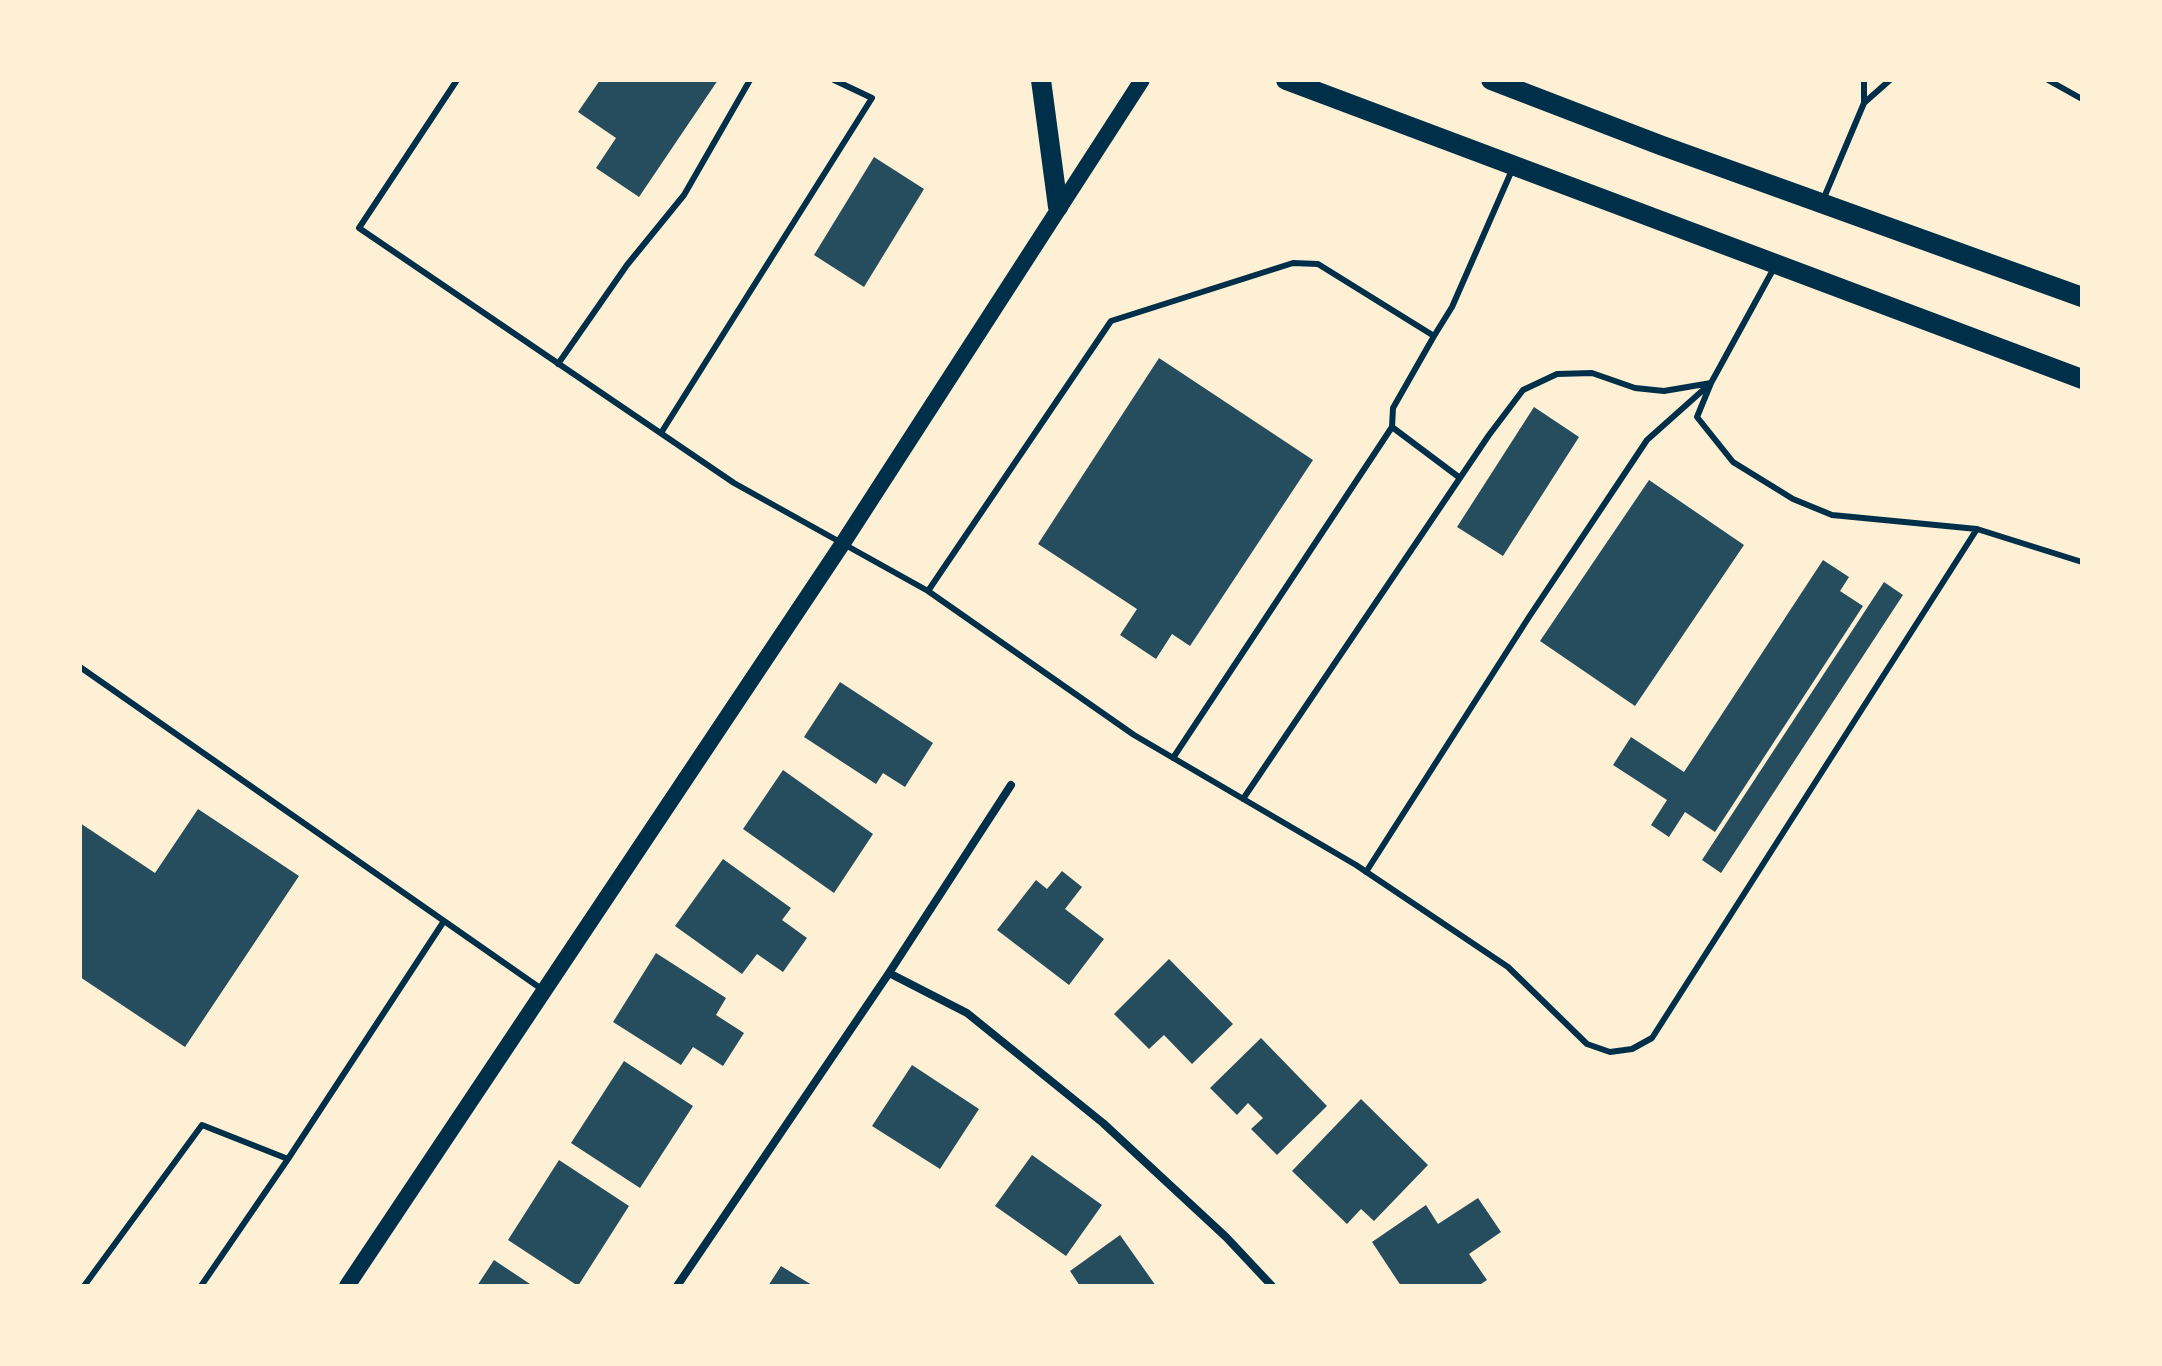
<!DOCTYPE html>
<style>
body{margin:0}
#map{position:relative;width:2162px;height:1366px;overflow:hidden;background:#fdf0d5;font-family:"Libre Baskerville",serif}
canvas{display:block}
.frame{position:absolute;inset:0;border:82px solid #fdf0d5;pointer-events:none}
</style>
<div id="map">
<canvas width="2162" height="1366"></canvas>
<div class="frame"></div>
</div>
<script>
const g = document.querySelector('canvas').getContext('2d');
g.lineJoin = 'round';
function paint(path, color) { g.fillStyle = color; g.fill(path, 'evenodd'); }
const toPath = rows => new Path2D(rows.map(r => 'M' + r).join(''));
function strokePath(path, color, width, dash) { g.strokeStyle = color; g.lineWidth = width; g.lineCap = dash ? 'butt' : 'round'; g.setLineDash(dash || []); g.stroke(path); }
const building = toPath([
 [600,80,718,80,639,197,596,168,616,138,578,112],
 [874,157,924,189,864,287,814,255],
 [1159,358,1313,460,1190,646,1172,634,1156,659,1120,635,1137,609,1038,544],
 [1534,407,1579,437,1503,556,1457,527],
 [1649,480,1744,545,1635,706,1540,641],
 [1823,560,1849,577,1840,591,1863,606,1715,832,1685,812,1669,837,1651,825,1667,800,1613,765,1631,737,1684,772],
 [1884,582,1903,595,1721,873,1702,860],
 [840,682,933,743,905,787,883,773,876,784,804,737],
 [783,770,873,834,834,893,743,829],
 [198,809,299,876,185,1047,80,977,80,823,155,873],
 [723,859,791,908,782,920,807,938,783,972,757,954,742,974,675,926],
 [1062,871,1082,887,1065,909,1104,939,1069,985,997,930,1036,880,1047,889],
 [656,953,726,998,716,1015,744,1033,723,1066,693,1047,681,1065,613,1022],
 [1169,959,1233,1024,1192,1064,1164,1035,1149,1049,1114,1014],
 [1261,1038,1327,1106,1277,1155,1251,1129,1263,1118,1248,1103,1237,1115,1210,1088],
 [624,1061,693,1106,640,1188,571,1143],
 [912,1065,979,1109,940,1169,872,1126],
 [1361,1099,1428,1165,1374,1221,1361,1209,1347,1224,1292,1171],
 [1032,1155,1102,1205,1066,1256,995,1206],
 [559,1160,629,1206,578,1286,508,1240],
 [1478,1198,1501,1232,1469,1254,1487,1280,1478,1286,1401,1286,1372,1242,1426,1205,1438,1224],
 [1120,1235,1156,1286,1080,1286,1070,1271],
 [494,1260,533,1286,477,1286],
 [781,1266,802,1279,814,1286,768,1286]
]);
const service = toPath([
 [457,80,359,228,734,483,928,591,1111,321,1293,263,1318,264,1434,336,1452,307,1512,170],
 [2048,80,2082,99],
 [1864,103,1864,80],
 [1823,200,1864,103,1890,80],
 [1774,268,1711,383,1697,417,1733,462,1793,499,1832,515,1977,529],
 [1434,336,1393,408,1392,427,1460,478],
 [558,364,627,265,684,195,750,80],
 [661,433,872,98,834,80],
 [928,591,1134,735,1356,865,1508,967,1587,1044,1610,1052,1632,1049,1652,1038,1977,529,2082,562],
 [80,667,543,990],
 [1173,758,1392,427],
 [1243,799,1489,435,1523,390,1557,374,1592,373,1635,388,1664,391,1711,383],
 [1366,872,1529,617,1647,440,1711,383],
 [84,1286,202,1125,288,1159,444,921],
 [201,1286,288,1159]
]);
const minor = toPath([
 [889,973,967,1013,1103,1123,1226,1237,1272,1286],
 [677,1286,889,973,1011,785]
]);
const secondary = toPath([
 [347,1286,843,543,1142,80]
]);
const primary = toPath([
 [1041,80,1058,207],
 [1286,80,2082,379],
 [1491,80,1660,145,2082,297]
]);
paint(building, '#264d5e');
strokePath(service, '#003049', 6);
strokePath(minor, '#003049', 8);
strokePath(secondary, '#003049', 16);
strokePath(primary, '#003049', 20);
</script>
